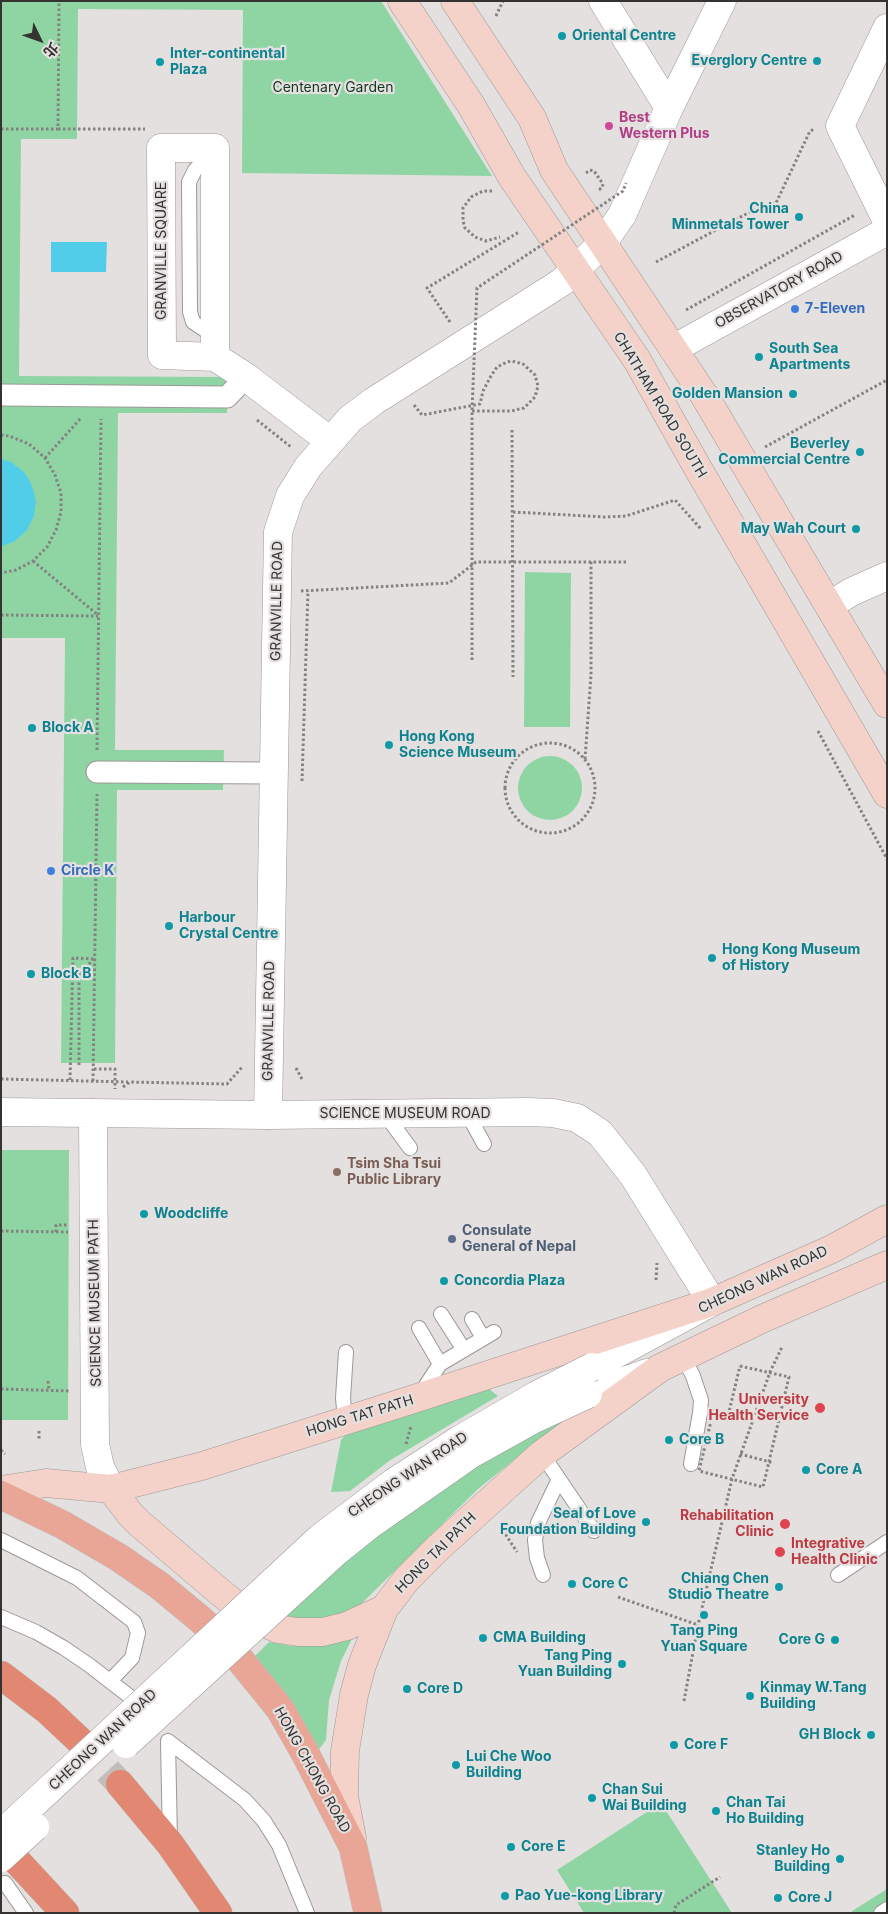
<!DOCTYPE html>
<meta charset="utf-8">
<style>
body{margin:0}
#map{position:relative;width:888px;height:1914px;overflow:hidden;background:#e4e0df;font-family:Inter,"Noto Sans TC",sans-serif}
canvas{display:block}
.frame{position:absolute;inset:0;border:2px solid #343332;pointer-events:none}
.north{position:absolute;left:15px;top:15px;width:50px;height:50px;-webkit-text-stroke:4px #e4e0df;paint-order:stroke;rotate:132deg;font-size:14px;font-weight:700;line-height:20px;text-align:center;color:#343332}
.north::after{content:'';display:block;margin:auto;width:18px;height:22px;background:#343332;clip-path:polygon(50% 0,100% 100%,50% 72%,0 100%)}
</style>
<div id="map">
<canvas width="888" height="1914"></canvas>
<div class="frame"></div>
<div class="north">北</div>
</div>
<script>
const g = document.querySelector('canvas').getContext('2d');
g.lineJoin = 'round';
function paint(path, color) { g.fillStyle = color; g.fill(path, 'evenodd'); }
const toPath = rows => new Path2D(rows.map(r => 'M' + r).join(''));
function strokePath(path, color, width, dash) { g.strokeStyle = color; g.lineWidth = width; g.lineCap = dash ? 'butt' : 'round'; g.setLineDash(dash || []); g.stroke(path); }
function label(font, color, halo, rows, align = 'center') {
  g.font = font + ' Inter,sans-serif'; g.lineWidth = 4.5; g.setLineDash([]); g.textBaseline = 'middle'; g.strokeStyle = halo; g.fillStyle = color; for (const [text, x, y, turn = 0] of rows) {
    g.save(); g.translate(x, y); g.rotate((+turn || 0) * Math.PI / 180); g.textAlign = isNaN(turn) ? turn : align; if (halo) g.strokeText(text, 0, 0); g.fillText(text, 0, 0); g.restore();
  }
}
const green = toPath([
 [1,1,381,1,492,176,242,173,243,10,78,9,77,139,21,139,19,376,227,377,227,413,118,413,115,750,224,750,223,790,117,790,115,1063,61,1063,65,638,1,638],
 [525,572,571,573,570,727,524,727],
 '518 788a32 32 0 1 1 64 0a32 32 0 1 1-64 0Z',
 [1,1150,69,1150,68,1420,1,1420],
 [489,1389,498,1396,389,1461,350,1491,331,1492,341,1440,349,1431],
 [576,1410,478,1489,355,1610,291,1625,281,1617,312,1589,453,1474],
 [352,1639,341,1661,329,1700,326,1740,317,1752,251,1660,269,1642,292,1646,319,1645],
 [661,1803,732,1913,584,1913,557,1870],
 [887,1889,887,1913,853,1913,852,1911]
]);
const water = toPath([
 [51,242,107,242,106,272,51,272],
 [1,459,11,462,24,472,32,485,36,501,34,516,27,530,15,541,1,547]
]);
const trunkTunnel = toPath([
 [79,1740,120,1784]
]);
const path = toPath([
 [496,16,503,1],
 [1,129,58,129,59,1],
 [58,129,145,129],
 [586,173,590,170,594,171,603,184,602,188,598,190],
 [492,191,483,191,471,197,463,208,463,221,465,228,475,237,486,241,500,237],
 [656,262,763,205,776,203,810,131,815,129],
 [686,310,855,215],
 [450,322,427,288,519,232],
 [414,405,422,415,480,404,483,391,491,376,497,367,507,362,512,361,523,364,535,375,538,386,535,397,524,408,511,411,472,411],
 [257,420,291,447],
 [512,430,513,677],
 [1,435,9,436,29,444,45,458,55,475,61,493,61,512,56,530,47,547,33,561,16,570,1,573],
 [765,447,887,380],
 [45,458,81,418],
 [513,512,605,517,626,516,675,500,701,529],
 [33,561,98,615],
 [301,591,449,583,476,562,626,562],
 [1,615,98,616],
 [818,731,887,859],
 '505 788a45 45 0 1 1 90 0a45 45 0 1 1-90 0Z',
 [97,750,101,419],
 [585,759,591,675,591,561],
 [302,781,308,591],
 [79,1065,79,974,94,959],
 [296,1068,303,1081],
 [94,1069,115,1069,115,1089],
 [1,1079,128,1082],
 [70,1080,73,958,95,959],
 [93,1081,97,794],
 [123,1087,130,1082,227,1084,243,1066],
 [1,1231,68,1232],
 [56,1232,56,1225,69,1225],
 [656,1280,657,1263],
 [740,1366,789,1377,763,1487,699,1471,712,1417,727,1420,740,1366],
 [48,1381,49,1390],
 [1,1389,71,1391],
 [39,1431,39,1439],
 [406,1444,411,1426],
 [1,1450,5,1454],
 [740,1454,774,1463],
 [500,1526,517,1552],
 [618,1597,698,1625],
 [684,1701,698,1625,732,1479,770,1372,782,1347],
 [674,1913,676,1905,720,1877]
]);
const service = toPath([
 [213,151,195,170,189,182,190,312,193,322,214,336],
 [467,1113,484,1144],
 [385,1114,410,1148],
 [441,1314,464,1350],
 [472,1319,483,1338],
 [419,1328,440,1364],
 [683,1356,693,1376,701,1400,700,1413,691,1464],
 [419,1396,440,1364,494,1332],
 [345,1420,343,1398,346,1352],
 [542,1454,594,1531],
 [1,1540,77,1578,134,1622,138,1633,132,1658,110,1681],
 [543,1575,537,1558,535,1540,538,1523,559,1479],
 [838,1575,887,1542],
 [1,1617,36,1632,64,1648,89,1665,129,1696],
 [168,1741,245,1800,264,1821,279,1845,307,1913],
 [168,1741,170,1841],
 [5,1883,26,1913],
 [881,1913,887,1909]
]);
const pedestrian = toPath([
 [1,395,227,397,246,377],
 [97,772,273,773]
]);
const minor = toPath([
 [603,1,669,108],
 [887,28,840,126,887,221],
 [673,349,887,231],
 [215,357,215,148,161,148,162,355,215,357,246,377,330,441],
 [829,606,851,592,887,576],
 [268,1115,278,532,290,496,308,467,350,419,374,401,562,282,602,244,622,215,669,108,722,1]
]);
const tertiary = toPath([
 [1,1112,268,1115,528,1112,553,1113,577,1118,600,1133,633,1175,712,1302,592,1367],
 [93,1113,95,1444,100,1467,111,1489],
 [588,1394,647,1373]
]);
const secondary = toPath([
 [402,1,471,105,512,177,637,360,696,465,887,794],
 [455,1,532,118,554,170,704,395,887,704],
 [111,1489,130,1514,139,1523,221,1593,245,1612,265,1623,278,1629,298,1632,323,1632,347,1626,384,1609],
 [1,1490,46,1483,111,1489,202,1466,417,1398,712,1302,832,1249,887,1219],
 [352,1838,344,1796,345,1751,354,1695,362,1665,384,1609,407,1579,439,1547,542,1454,660,1368,764,1318,887,1265]
]);
const primary = toPath([
 [1,1495,63,1525,118,1557,160,1586,200,1619,228,1645,280,1709,305,1753,353,1847,368,1913]
]);
const trunk = toPath([
 [1,1675,47,1710,79,1740],
 [120,1784,170,1844,218,1913],
 [15,1859,65,1913]
]);
const pathBridge = toPath([
 [472,660,472,411,477,288,623,191,626,183]
]);
const tertiaryBridge = toPath([
 [126,1744,337,1551,368,1526,471,1454,534,1419,588,1394],
 [1,1834,320,1538,393,1483,459,1440,537,1395,592,1367],
 [1,1858,35,1827]
]);
const markers = [
 [562,36,5,"#0f9aa8"],
 [817,61,5,"#0f9aa8"],
 [160,62,5,"#0f9aa8"],
 [609,126,5,"#d1479c"],
 [799,217,5,"#0f9aa8"],
 [795,309,5,"#3f7fe0"],
 [759,357,5,"#0f9aa8"],
 [793,394,5,"#0f9aa8"],
 [860,452,5,"#0f9aa8"],
 [856,529,5,"#0f9aa8"],
 [32,728,5,"#0f9aa8"],
 [389,745,5,"#0f9aa8"],
 [51,871,5,"#3f7fe0"],
 [169,926,5,"#0f9aa8"],
 [712,958,5,"#0f9aa8"],
 [31,974,5,"#0f9aa8"],
 [337,1172,5,"#8d6e63"],
 [144,1214,5,"#0f9aa8"],
 [452,1239,5,"#5c6f8a"],
 [444,1281,5,"#0f9aa8"],
 [820,1408,6,"#e0444e"],
 [669,1440,5,"#0f9aa8"],
 [806,1470,5,"#0f9aa8"],
 [646,1522,5,"#0f9aa8"],
 [785,1524,6,"#e0444e"],
 [780,1552,6,"#e0444e"],
 [572,1584,5,"#0f9aa8"],
 [779,1587,5,"#0f9aa8"],
 [704,1615,5,"#0f9aa8"],
 [483,1638,5,"#0f9aa8"],
 [835,1640,5,"#0f9aa8"],
 [622,1664,5,"#0f9aa8"],
 [407,1689,5,"#0f9aa8"],
 [750,1696,5,"#0f9aa8"],
 [871,1735,5,"#0f9aa8"],
 [674,1745,5,"#0f9aa8"],
 [456,1765,5,"#0f9aa8"],
 [592,1798,5,"#0f9aa8"],
 [716,1811,5,"#0f9aa8"],
 [511,1847,5,"#0f9aa8"],
 [840,1859,5,"#0f9aa8"],
 [505,1896,5,"#0f9aa8"],
 [778,1898,5,"#0f9aa8"]
];
const cultureNames = [
 ["Oriental Centre",572,36],
 ["Inter-continental",170,54],
 ["Plaza",170,70],
 ["Everglory Centre",807,61,"right"],
 ["China",789,209,"right"],
 ["Minmetals Tower",789,225,"right"],
 ["South Sea",769,349],
 ["Apartments",769,365],
 ["Golden Mansion",783,394,"right"],
 ["Beverley",850,444,"right"],
 ["Commercial Centre",850,460,"right"],
 ["May Wah Court",846,529,"right"],
 ["Block A",42,728],
 ["Hong Kong",399,737],
 ["Science Museum",399,753],
 ["Harbour",179,918],
 ["Crystal Centre",179,934],
 ["Hong Kong Museum",722,950],
 ["of History",722,966],
 ["Block B",41,974],
 ["Woodcliffe",154,1214],
 ["Concordia Plaza",454,1281],
 ["Core B",679,1440],
 ["Core A",816,1470],
 ["Seal of Love",636,1514,"right"],
 ["Foundation Building",636,1530,"right"],
 ["Chiang Chen",769,1579,"right"],
 ["Studio Theatre",769,1595,"right"],
 ["Core C",582,1584],
 ["Tang Ping",704,1631,"center"],
 ["Yuan Square",704,1647,"center"],
 ["CMA Building",493,1638],
 ["Core G",825,1640,"right"],
 ["Tang Ping",612,1656,"right"],
 ["Yuan Building",612,1672,"right"],
 ["Kinmay W.Tang",760,1688],
 ["Building",760,1704],
 ["Core D",417,1689],
 ["GH Block",861,1735,"right"],
 ["Core F",684,1745],
 ["Lui Che Woo",466,1757],
 ["Building",466,1773],
 ["Chan Sui",602,1790],
 ["Wai Building",602,1806],
 ["Chan Tai",726,1803],
 ["Ho Building",726,1819],
 ["Core E",521,1847],
 ["Stanley Ho",830,1851,"right"],
 ["Building",830,1867,"right"],
 ["Pao Yue-kong Library",515,1896],
 ["Core J",788,1898]
];
const parkNames = [
 ["Centenary Garden",333,88]
];
const hotelNames = [
 ["Best",619,118],
 ["Western Plus",619,134]
];
const streetNames = [
 ["GRANVILLE SQUARE",162,251,-90],
 ["OBSERVATORY ROAD",779,290,-29],
 ["CHATHAM ROAD SOUTH",660,405,59],
 ["GRANVILLE ROAD",277,601,-89],
 ["GRANVILLE ROAD",269,1021,-89],
 ["SCIENCE MUSEUM ROAD",405,1114],
 ["CHEONG WAN ROAD",763,1280,-25],
 ["SCIENCE MUSEUM PATH",95,1303,-91],
 ["HONG TAT PATH",360,1416,-17],
 ["CHEONG WAN ROAD",408,1475,-34],
 ["HONG TAI PATH",436,1553,-45],
 ["CHEONG WAN ROAD",103,1740,-43],
 ["HONG CHONG ROAD",312,1770,61]
];
const shopNames = [
 ["7-Eleven",805,309],
 ["Circle K",61,871]
];
const educationNames = [
 ["Tsim Sha Tsui",347,1164],
 ["Public Library",347,1180]
];
const serviceNames = [
 ["Consulate",462,1231],
 ["General of Nepal",462,1247]
];
const healthNames = [
 ["University",809,1400],
 ["Health Service",809,1416],
 ["Rehabilitation",774,1516],
 ["Clinic",774,1532],
 ["Integrative",791,1544,"left"],
 ["Health Clinic",791,1560,"left"]
];
paint(green, '#8fd5a4');
paint(water, '#52cde9');
strokePath(trunkTunnel, '#c1bdbc', 28, [28, 14]);
strokePath(service, '#9c9896', 16);
strokePath(pedestrian, '#9c9896', 23);
strokePath(minor, '#9c9896', 29);
strokePath(tertiary, '#9c9896', 29);
strokePath(secondary, '#9c9896', 29);
strokePath(primary, '#bebebd', 29);
strokePath(trunk, '#bebebd', 29);
strokePath(path, '#848281', 3, [2.5, 2.5]);
strokePath(service, '#fff', 14);
strokePath(pedestrian, '#fff', 21);
strokePath(minor, '#fff', 28);
strokePath(tertiary, '#fff', 28);
strokePath(secondary, '#f4d2ca', 28);
strokePath(primary, '#e9a595', 28);
strokePath(trunk, '#e28772', 28);
strokePath(tertiaryBridge, '#9c9896', 29, []);
strokePath(pathBridge, '#848281', 3, [2.5, 2.5]);
strokePath(tertiaryBridge, '#fff', 28);
for (const [x, y, r, color] of markers) { const dot = new Path2D(); dot.arc(x, y, r, 0, 2 * Math.PI); g.fillStyle = color; g.fill(dot); strokePath(dot, '#e4e0df', 2); }
label('bold 14px', '#0d838f', '#e4e0df', cultureNames, 'left');
label('14px', '#123620', '#e4e0df', parkNames);
label('bold 14px', '#b23c85', '#e4e0df', hotelNames, 'left');
label('14px', '#343332', '#e4e0df', streetNames);
label('bold 14px', '#366cbe', '#e4e0df', shopNames, 'left');
label('bold 14px', '#785e54', '#e4e0df', educationNames, 'left');
label('bold 14px', '#4e5e75', '#e4e0df', serviceNames, 'left');
label('bold 14px', '#be3a42', '#e4e0df', healthNames, 'right');
</script>
